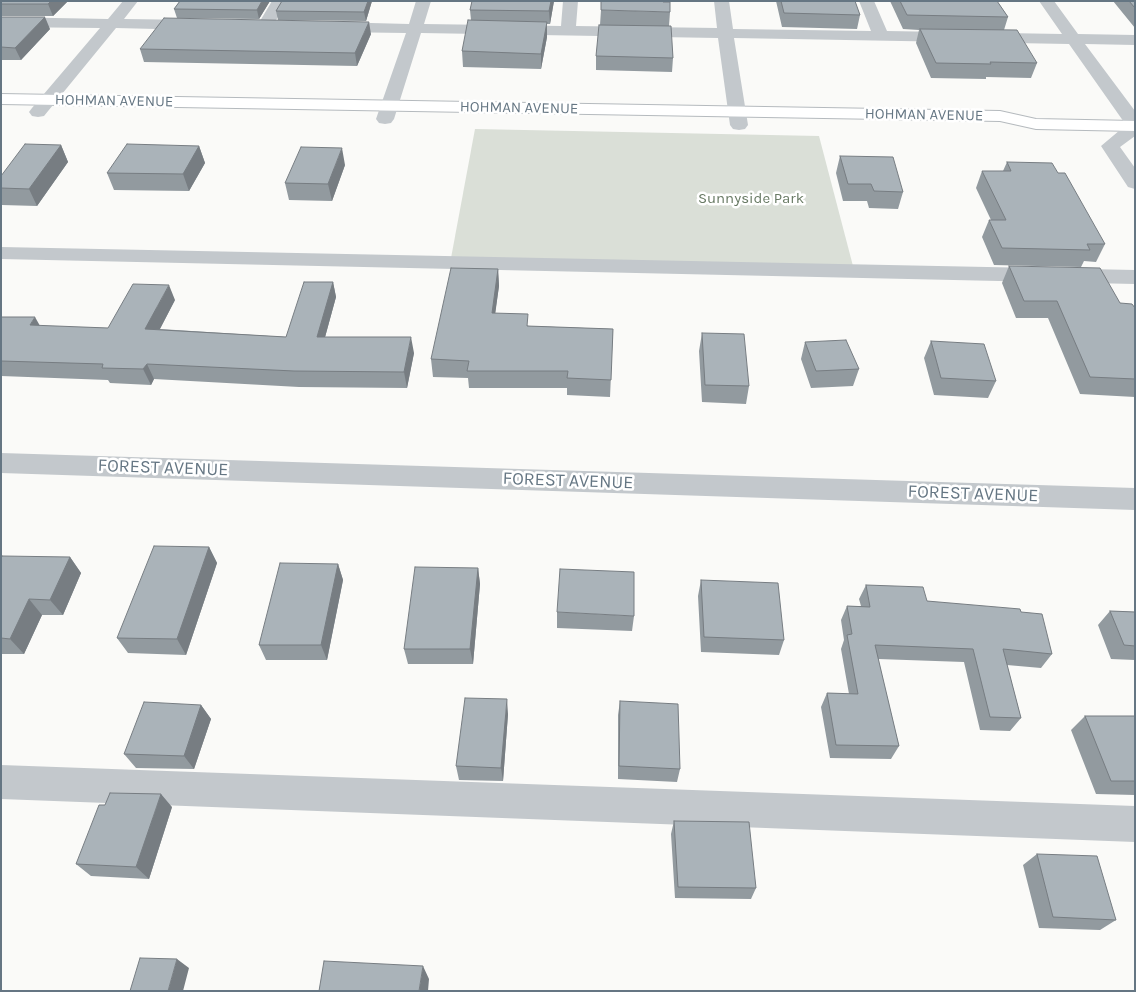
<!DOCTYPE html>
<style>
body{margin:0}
#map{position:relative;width:1136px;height:992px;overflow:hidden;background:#fafaf8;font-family:Karla,sans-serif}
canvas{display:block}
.frame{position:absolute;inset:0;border:2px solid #657683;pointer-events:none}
</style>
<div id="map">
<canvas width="1136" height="992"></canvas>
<div class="frame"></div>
</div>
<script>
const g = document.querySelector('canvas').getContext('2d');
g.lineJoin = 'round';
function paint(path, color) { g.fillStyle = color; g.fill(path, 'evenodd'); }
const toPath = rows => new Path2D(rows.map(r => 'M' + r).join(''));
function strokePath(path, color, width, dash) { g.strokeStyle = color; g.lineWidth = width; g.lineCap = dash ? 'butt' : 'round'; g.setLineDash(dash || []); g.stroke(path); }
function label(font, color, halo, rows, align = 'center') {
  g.font = font + ' Karla,sans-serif'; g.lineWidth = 5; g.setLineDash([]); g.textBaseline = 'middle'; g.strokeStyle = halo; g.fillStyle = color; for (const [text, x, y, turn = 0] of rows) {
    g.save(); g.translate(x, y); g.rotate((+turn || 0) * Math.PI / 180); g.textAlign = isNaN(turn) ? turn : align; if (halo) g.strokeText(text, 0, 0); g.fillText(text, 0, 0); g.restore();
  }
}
const green = toPath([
 [475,129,819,136,853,266,451,258]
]);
const minor = toPath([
 [123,1,138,1,124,19,197,20,203,22,205,25,203,28,197,30,116,28,44,116,38,117,32,116,29,112,32,108,100,28,1,27,1,17,108,19,123,1],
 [272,1,287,1,271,29,259,29,257,26,272,1],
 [416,1,431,1,424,24,561,26,563,1,578,1,576,26,717,28,714,1,729,1,733,29,871,31,859,1,874,1,887,31,1062,34,1039,1,1054,1,1078,34,1135,35,1135,45,1085,44,1135,111,1135,136,1120,147,1135,168,1135,189,1128,187,1101,146,1126,125,1069,44,734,38,748,125,745,129,739,130,733,129,730,125,718,38,421,33,394,119,391,123,385,124,379,123,376,119,406,33,333,32,327,30,325,27,327,24,333,22,409,24,416,1],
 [1,247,1135,270,1135,284,1,259,1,247],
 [1,453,1135,488,1135,510,1,473,1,453],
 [1,765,1135,806,1135,842,1,799,1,765]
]);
const major = toPath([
 [1,94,1000,111,1036,119,1135,121,1135,131,1036,129,1000,121,1,104,1,94]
]);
const wall = toPath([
 [1,1,68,1,53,16,1,16],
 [180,1,270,1,259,19,177,18,174,9],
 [282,1,372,1,366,21,278,20,276,11],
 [472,1,554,1,550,24,547,24,547,37,541,69,463,67,462,51,471,20,470,10],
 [776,1,857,1,855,2,860,15,857,29,782,27],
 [890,1,997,1,1008,17,1004,30,1037,63,1031,78,986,77,986,79,931,78,916,43,919,30,903,29],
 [1113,1,1135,1,1135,28],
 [601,10,670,12,669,26,673,58,672,72,596,70,596,56,600,25],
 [1,17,50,29,21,60,1,60],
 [371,34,357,66,144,62,140,49],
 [61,145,68,162,37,206,2,205,1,176],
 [199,146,205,163,189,191,114,190,107,173],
 [840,156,903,192,898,209,869,208,867,201,843,201,836,173],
 [1007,162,1058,173,1105,244,1096,262,1084,261,1081,267,994,265,982,237,989,220,991,220,976,188,982,171,1003,171],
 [345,165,332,201,289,200,285,183],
 [1009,266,1135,308,1135,397,1080,394,1048,318,1016,318,1002,283],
 [498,269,499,286,495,313,529,326,613,329,610,397,567,395,567,388,469,388,468,378,433,377,431,359],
 [333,282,336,297,325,337,414,353,407,388,299,387,154,379,151,385,110,383,108,380,1,376,1,317,40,326,108,328,175,300,160,329,286,337],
 [702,333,749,386,746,404,702,402,699,351],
 [931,341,996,381,988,398,934,395,924,358],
 [805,342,859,369,853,386,811,388,801,359],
 [209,547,217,563,186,655,128,653,117,638],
 [70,557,81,573,63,615,42,615,24,654,1,654,1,559],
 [338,564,343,580,327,660,266,660,259,645],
 [478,568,480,584,473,664,408,664,404,649],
 [701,580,784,640,779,655,701,652,698,596],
 [866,585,927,601,1021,612,1052,654,1041,668,1007,665,1021,718,1010,731,980,730,964,662,878,659,899,746,891,759,830,758,821,707,827,693,849,694,841,649,844,640,841,620,847,606,861,606,859,599],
 [1110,611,1135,612,1135,660,1111,659,1098,625],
 [557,612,634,616,632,631,557,628],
 [620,701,680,769,677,782,618,779,618,715],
 [201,705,211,719,194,769,136,768,124,754],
 [508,714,503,781,459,780,456,766],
 [1085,716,1135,716,1135,795,1096,794,1071,730],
 [172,807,149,879,91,876,76,864],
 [674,821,756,888,751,899,675,898,671,834],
 [1037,854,1116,920,1100,930,1039,928,1023,865]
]);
const shadedWall = toPath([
 [51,1,68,1,53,16,48,4],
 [262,1,270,1,259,19,257,10],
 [368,1,372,1,366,21,364,12],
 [551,1,554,1,550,24,549,11],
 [45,17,50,29,21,60,15,48],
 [369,22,371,34,357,66,355,53],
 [547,22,547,37,541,69,541,54],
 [61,145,68,162,37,206,29,189],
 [199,146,205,163,189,191,183,174],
 [342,148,345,165,332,201,328,184],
 [498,269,499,286,493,330,492,313],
 [333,282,336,297,321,352,317,337],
 [169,285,175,300,152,344,145,329],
 [35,317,44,333,30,325],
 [411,337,414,353,407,388,404,372],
 [147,364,154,379,151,385,143,369],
 [209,547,217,563,186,655,177,639],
 [70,557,81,573,63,615,50,600],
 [338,564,343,580,327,660,321,645],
 [478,568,480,584,473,664,470,649],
 [29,599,42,615,24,654,10,639],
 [507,699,508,714,503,781,501,768],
 [201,705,211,719,194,769,184,756],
 [161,794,172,807,149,879,136,867],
 [177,959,189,968,183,991,168,991],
 [423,966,429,979,428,991,419,991]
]);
const building = toPath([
 [1,1,51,1,48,4,1,4,1,1],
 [180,1,262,1,257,10,174,9,180,1],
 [282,1,368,1,364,12,276,11,282,1],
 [472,1,551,1,549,11,470,10,472,1],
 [601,1,663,1,663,2,670,2,670,12,601,10,601,1],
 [781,1,855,1,860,15,784,13,781,1],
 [900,1,997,1,1008,17,907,15,900,1],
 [1129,1,1135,1,1135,8,1129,1],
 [1,17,45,17,15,48,1,47,1,17],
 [164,18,369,22,355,53,140,49,164,18],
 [468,20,547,22,541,54,462,51,468,20],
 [599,25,671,26,673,58,596,56,599,25],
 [920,29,1017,30,1037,63,990,62,991,64,936,63,920,29],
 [25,144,61,145,29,189,1,188,1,176,25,144],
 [127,144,199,146,183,174,107,173,127,144],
 [301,147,342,148,328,184,285,183,301,147],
 [840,156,893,157,903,192,874,191,871,184,848,184,840,156],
 [1007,162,1052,163,1058,173,1065,173,1105,244,1087,244,1090,250,1002,248,989,220,1006,220,982,171,1011,171,1007,162],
 [1009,266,1100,268,1120,303,1132,304,1135,308,1135,379,1090,377,1057,301,1024,301,1009,266],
 [451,268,498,269,492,313,528,314,527,326,613,329,611,380,567,378,568,371,467,371,469,361,431,359,451,268],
 [304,282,333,282,317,337,411,337,404,372,294,371,147,364,143,369,102,368,103,364,1,361,1,317,35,317,30,325,108,328,133,284,169,285,145,329,286,337,304,282],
 [702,333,744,334,749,386,705,385,702,333],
 [846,340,859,369,816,371,805,342,846,340],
 [931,341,984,344,996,381,941,378,931,341],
 [154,546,209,547,177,639,117,638,154,546],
 [2,556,70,557,50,600,29,599,10,639,1,638,1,559,2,556],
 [280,563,338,564,321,645,259,645,280,563],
 [415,567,478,568,470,649,404,649,415,567],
 [560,569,634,572,634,616,557,612,560,569],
 [701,580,778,583,784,640,704,637,701,580],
 [866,585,923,587,927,601,1020,609,1021,612,1042,614,1052,654,1003,649,1021,718,990,717,973,649,875,645,899,746,836,745,827,693,858,694,847,635,852,634,847,606,870,607,866,585],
 [1110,611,1135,612,1135,646,1124,645,1110,611],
 [465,698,507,699,501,768,456,766,465,698],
 [620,701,678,704,680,769,619,766,620,701],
 [144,702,201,705,184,756,124,754,144,702],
 [1085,716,1135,716,1135,781,1111,781,1085,716],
 [110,793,161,794,136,867,76,864,99,805,105,805,110,793],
 [674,821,749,822,756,888,678,887,674,821],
 [1037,854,1097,856,1116,920,1053,917,1037,854],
 [140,958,177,959,168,991,130,991,140,958],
 [324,961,423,966,419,991,319,991,324,961]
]);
const farStreetnames = [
 ["HOHMAN AVENUE",114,101,1],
 ["HOHMAN AVENUE",519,108,1],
 ["HOHMAN AVENUE",924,115,1]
];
const farParknames = [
 ["Sunnyside Park",751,199]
];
const streetNames = [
 ["FOREST AVENUE",163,468,2],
 ["FOREST AVENUE",568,481,2],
 ["FOREST AVENUE",973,494,2]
];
paint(green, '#dadfd7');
strokePath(major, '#b5babe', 2);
paint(minor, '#c3c8cc');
paint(major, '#fff');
paint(wall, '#929a9f');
paint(shadedWall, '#777d82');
paint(building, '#aab3b9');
strokePath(building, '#777d82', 1);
label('15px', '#657683', '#fff', farStreetnames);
label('15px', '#687a64', '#fff', farParknames);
label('18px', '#657683', '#fff', streetNames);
</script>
